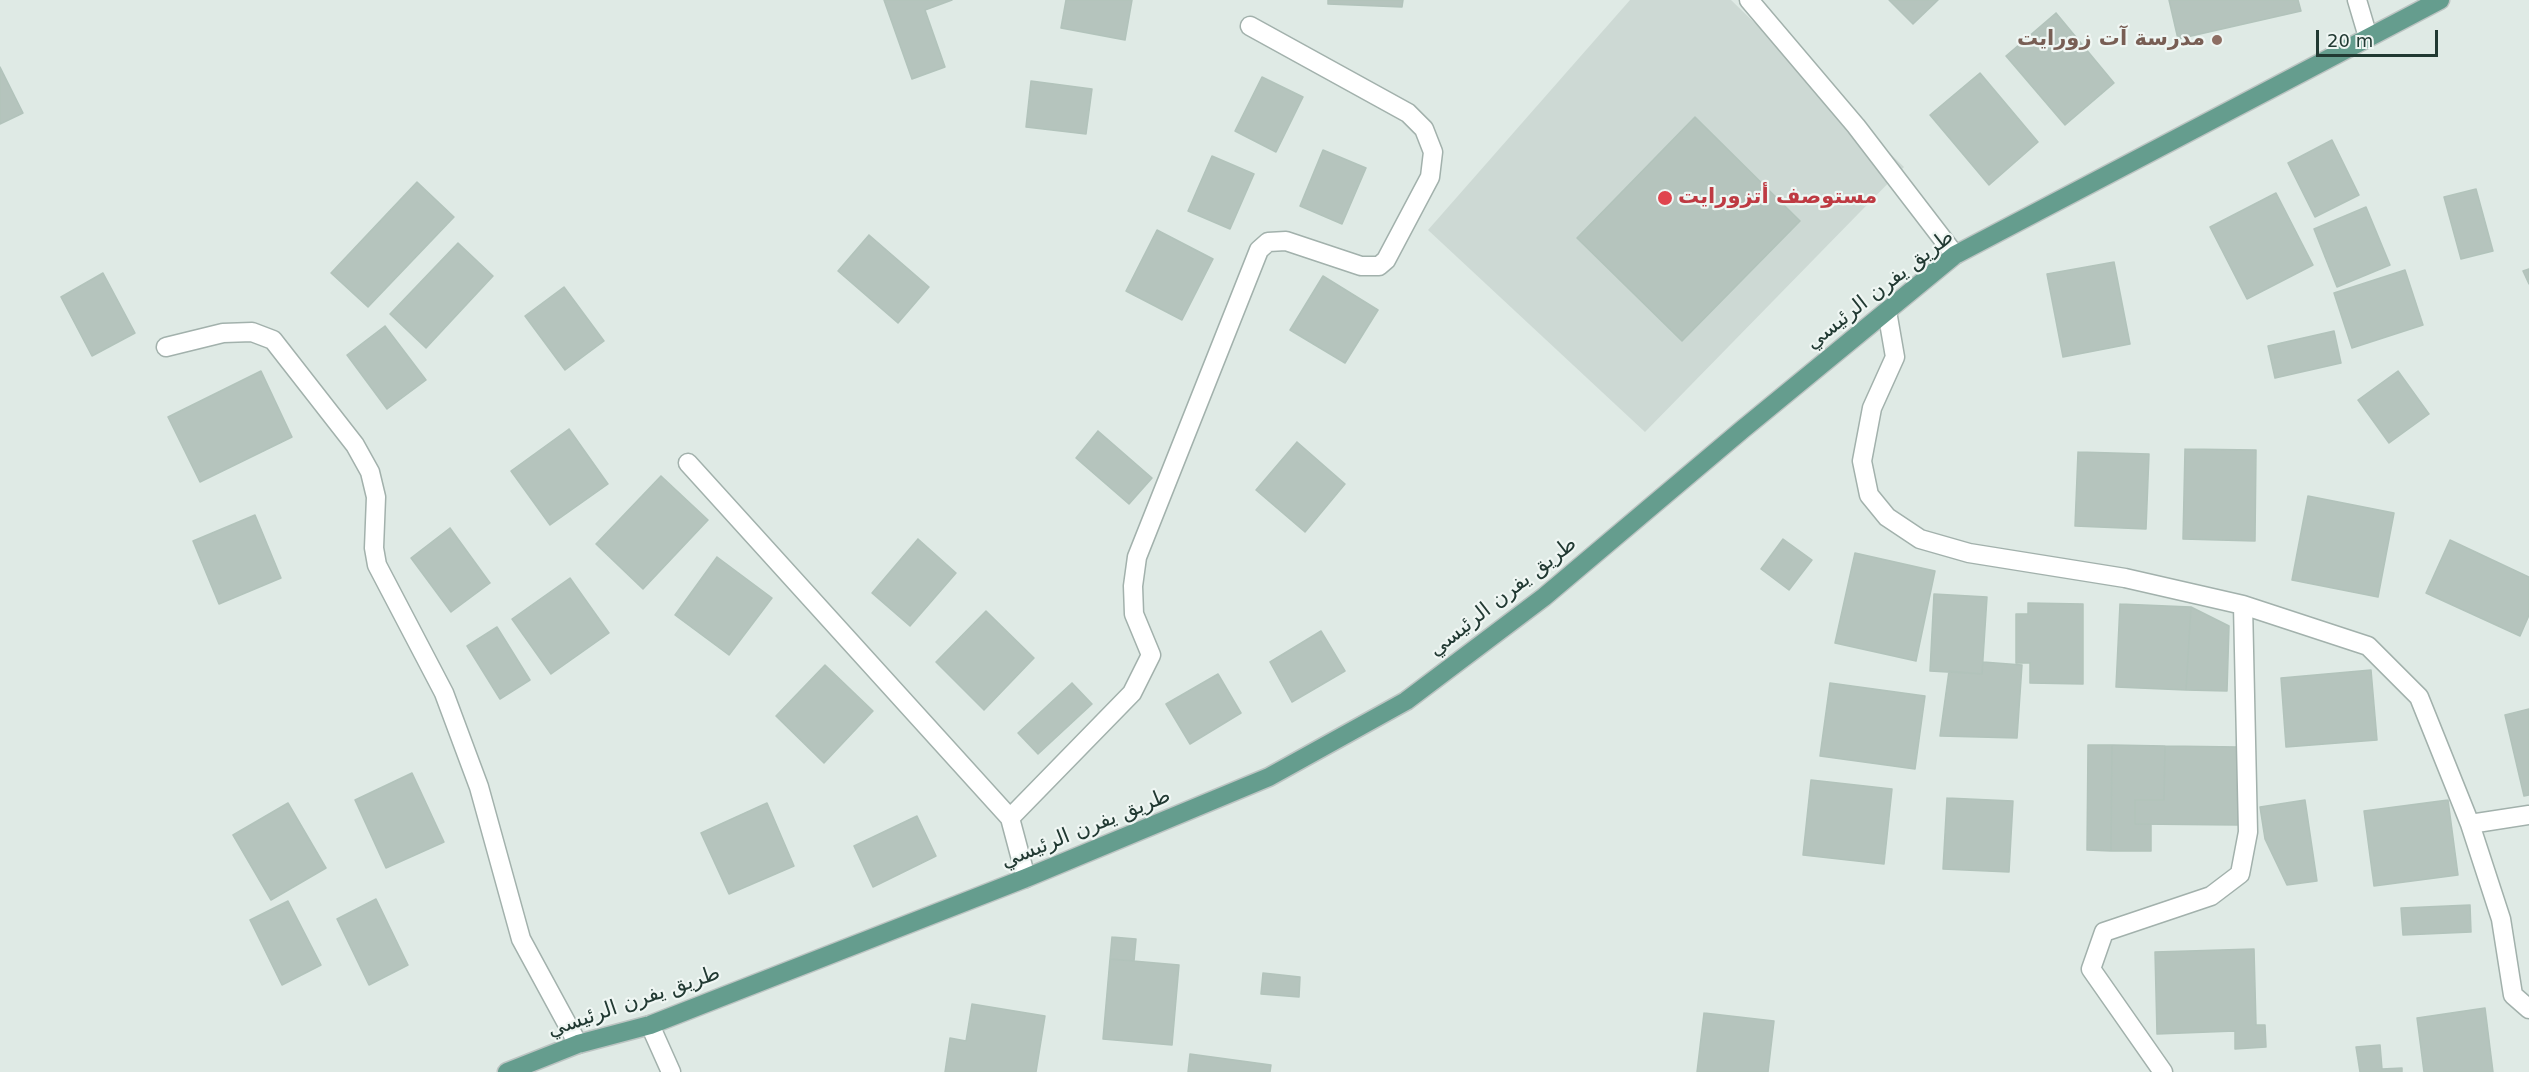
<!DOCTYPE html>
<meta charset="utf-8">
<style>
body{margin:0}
#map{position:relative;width:2529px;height:1072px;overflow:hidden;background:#dfeae5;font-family:"DejaVu Sans",sans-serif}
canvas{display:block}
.scale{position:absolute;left:2316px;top:30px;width:122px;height:27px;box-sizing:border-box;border:3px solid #213932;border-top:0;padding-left:8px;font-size:18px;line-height:21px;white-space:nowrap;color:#213932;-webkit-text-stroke:4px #eff6f3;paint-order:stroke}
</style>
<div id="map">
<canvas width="2529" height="1072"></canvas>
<div class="scale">20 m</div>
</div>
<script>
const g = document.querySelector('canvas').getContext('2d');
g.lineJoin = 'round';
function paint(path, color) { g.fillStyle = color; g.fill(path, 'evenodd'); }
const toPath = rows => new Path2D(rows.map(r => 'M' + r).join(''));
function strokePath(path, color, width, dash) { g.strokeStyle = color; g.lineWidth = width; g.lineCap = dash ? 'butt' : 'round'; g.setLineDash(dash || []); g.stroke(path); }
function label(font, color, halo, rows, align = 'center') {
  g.font = font + ' "DejaVu Sans",Vazirmatn,sans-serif'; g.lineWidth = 4.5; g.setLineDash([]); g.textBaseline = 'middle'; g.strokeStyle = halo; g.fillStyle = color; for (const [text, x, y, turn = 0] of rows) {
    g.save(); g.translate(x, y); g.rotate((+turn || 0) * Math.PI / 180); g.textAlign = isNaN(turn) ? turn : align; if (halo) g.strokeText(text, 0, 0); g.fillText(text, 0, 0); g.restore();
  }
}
const built = toPath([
 [1630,0,1731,0,1904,167,1645,432,1428,230]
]);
const building = toPath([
 [884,0,952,0,925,10,945,67,912,79,884,0],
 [1066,0,1132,0,1125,40,1061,28,1066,0],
 [1328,0,1403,0,1402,7,1328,4,1328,0],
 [1889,0,1938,0,1913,24,1889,0],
 [2169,0,2298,0,2301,11,2178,39,2169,0],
 [2056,13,2114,83,2065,125,2006,56,2056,13],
 [0,67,23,113,0,124,0,67],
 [1980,73,2038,142,1989,185,1930,115,1980,73],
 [1262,77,1303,97,1276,152,1235,131,1262,77],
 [1031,81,1092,89,1086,134,1026,127,1031,81],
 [1695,117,1800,221,1682,341,1577,238,1695,117],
 [2332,140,2359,195,2315,217,2288,163,2332,140],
 [1323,150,1366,168,1342,224,1300,206,1323,150],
 [1212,156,1254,174,1230,229,1188,211,1212,156],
 [417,182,454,217,368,307,331,273,417,182],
 [2476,189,2493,251,2461,259,2444,197,2476,189],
 [2276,193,2313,265,2247,299,2210,227,2276,193],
 [2366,207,2390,265,2337,287,2314,229,2366,207],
 [1157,230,1213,259,1182,320,1126,291,1157,230],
 [869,235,929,287,898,323,838,271,869,235],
 [458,243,493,276,426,348,390,314,458,243],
 [2114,262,2130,344,2063,357,2047,274,2114,262],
 [2529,269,2529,284,2523,271,2529,269],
 [2405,270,2423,325,2352,348,2334,293,2405,270],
 [103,273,135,333,92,356,61,297,103,273],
 [1323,276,1378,310,1345,363,1290,330,1323,276],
 [564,287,604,341,565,370,525,316,564,287],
 [385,326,426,380,387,409,347,355,385,326],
 [2334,331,2341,363,2275,378,2268,346,2334,331],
 [261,371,292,437,200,482,168,417,261,371],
 [2398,371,2429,414,2389,443,2358,400,2398,371],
 [569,429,608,484,550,525,511,471,569,429],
 [1098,431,1152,478,1129,504,1076,458,1098,431],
 [1297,442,1345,484,1305,532,1256,490,1297,442],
 [2185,449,2256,450,2255,541,2183,539,2185,449],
 [2078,452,2149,454,2146,529,2075,526,2078,452],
 [661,476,708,520,643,589,596,544,661,476],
 [2308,496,2394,513,2378,597,2292,580,2308,496],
 [255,515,281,578,219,604,193,541,255,515],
 [450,528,490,583,451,612,411,558,450,528],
 [918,539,956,573,910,626,872,593,918,539],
 [1783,539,1812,560,1789,590,1761,569,1783,539],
 [2450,540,2529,577,2529,615,2520,636,2426,593,2450,540],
 [1855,553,1935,571,1916,661,1835,643,1855,553],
 [717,557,772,598,729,655,675,615,717,557],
 [570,578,609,633,551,674,512,619,570,578],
 [1934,594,1987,597,1982,674,1930,671,1934,594],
 [2028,603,2083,604,2083,684,2030,683,2030,663,2016,663,2016,614,2028,614,2028,603],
 [2120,604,2191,607,2186,690,2116,687,2120,604],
 [2191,607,2229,626,2227,691,2186,690,2191,607],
 [986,611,1034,658,984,710,936,662,986,611],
 [497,627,530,680,500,699,467,646,497,627],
 [1321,631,1345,671,1292,702,1270,662,1321,631],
 [1983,662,2022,665,2017,738,1940,736,1949,671,1982,674,1983,662],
 [825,665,873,711,824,763,776,716,825,665],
 [2371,670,2377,740,2286,747,2281,678,2371,670],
 [1218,674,1241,713,1190,744,1166,704,1218,674],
 [1072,683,1092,704,1038,754,1018,733,1072,683],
 [1830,683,1925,696,1915,769,1820,756,1830,683],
 [2529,709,2529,795,2524,796,2505,715,2529,709],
 [2088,745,2112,745,2111,851,2087,850,2088,745],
 [2112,745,2165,746,2164,800,2135,800,2135,824,2151,824,2151,851,2111,851,2112,745],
 [2165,746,2239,747,2238,825,2135,824,2135,800,2164,800,2165,746],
 [412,773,444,842,386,868,355,800,412,773],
 [1811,780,1892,789,1884,864,1803,855,1811,780],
 [1947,798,2013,801,2009,872,1943,869,1947,798],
 [2305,800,2317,881,2287,885,2265,839,2260,807,2305,800],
 [2448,800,2458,875,2374,886,2364,811,2448,800],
 [288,803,326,868,271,900,233,835,288,803],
 [767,803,794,866,729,894,701,833,767,803],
 [917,816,936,856,873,887,854,846,917,816],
 [376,899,408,965,369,985,337,919,376,899],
 [288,901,321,965,282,985,250,920,288,901],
 [2470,905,2471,932,2403,935,2401,908,2470,905],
 [1112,937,1136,939,1134,961,1110,959,1112,937],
 [2254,949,2256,1025,2265,1025,2266,1047,2235,1049,2235,1031,2157,1034,2155,952,2254,949],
 [1110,959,1179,965,1172,1045,1103,1039,1110,959],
 [1263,973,1300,977,1299,997,1261,994,1263,973],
 [972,1004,1045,1016,1036,1072,945,1072,950,1038,966,1041,972,1004],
 [2485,1008,2493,1072,2424,1072,2417,1018,2485,1008],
 [1704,1013,1774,1021,1768,1072,1697,1072,1704,1013],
 [2380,1045,2382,1069,2402,1068,2402,1072,2360,1072,2356,1047,2380,1045],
 [1190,1054,1271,1065,1270,1072,1188,1072,1190,1054]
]);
const street = toPath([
 [1749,0,1856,126,1955,255],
 [2357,0,2368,37],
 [1887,311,1895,357,1872,408,1862,461,1869,495,1887,517,1920,539,1969,553,2125,578,2243,605,2368,646,2419,697,2470,824,2501,919,2513,995,2529,1009],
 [166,347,223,333,252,332,273,340,355,445,370,472,376,497,374,548,377,565,444,693,479,787,521,939,578,1044],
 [688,463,1010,818],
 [2470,824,2529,815],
 [1026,878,1010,818,1132,693,1151,655,1134,614,1133,586,1137,557,1259,250,1268,242,1286,241,1361,266,1379,266,1386,260,1430,177,1433,152,1424,129,1408,113,1250,26],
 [650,1025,671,1072],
 [2163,1072,2091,969,2104,932,2211,896,2240,874,2248,832,2243,605]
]);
const primary = toPath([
 [507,1072,578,1044,650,1025,1026,878,1269,777,1406,701,1544,597,1743,429,1955,255,2440,0]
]);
const markers = [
 [2217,40,6,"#8d6e63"],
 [1665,198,8,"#e0444e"]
];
const educationNames = [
 ["مدرسة آت زورايت",2205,40]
];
const healthNames = [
 ["مستوصف أتزورايت",1678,198]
];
const streetNames = [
 ["طريق يفرن الرئيسي",1880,290,-38],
 ["طريق يفرن الرئيسي",1503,597,-38],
 ["طريق يفرن الرئيسي",1086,829,-22],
 ["طريق يفرن الرئيسي",634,1002,-19]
];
paint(built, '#cdd9d4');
paint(building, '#b5c4bd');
strokePath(building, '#b2c3bb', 1.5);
strokePath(street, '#a2b1ac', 21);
strokePath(primary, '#bcc4c2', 21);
strokePath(street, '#fff', 18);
strokePath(primary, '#659d8e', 18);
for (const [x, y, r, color] of markers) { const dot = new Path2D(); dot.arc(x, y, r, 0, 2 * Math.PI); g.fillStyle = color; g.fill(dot); strokePath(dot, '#eff6f3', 2); }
label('bold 21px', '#785e54', '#eff6f3', educationNames, 'right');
label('bold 21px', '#be3a42', '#eff6f3', healthNames, 'left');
label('21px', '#213932', '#eff6f3', streetNames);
</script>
